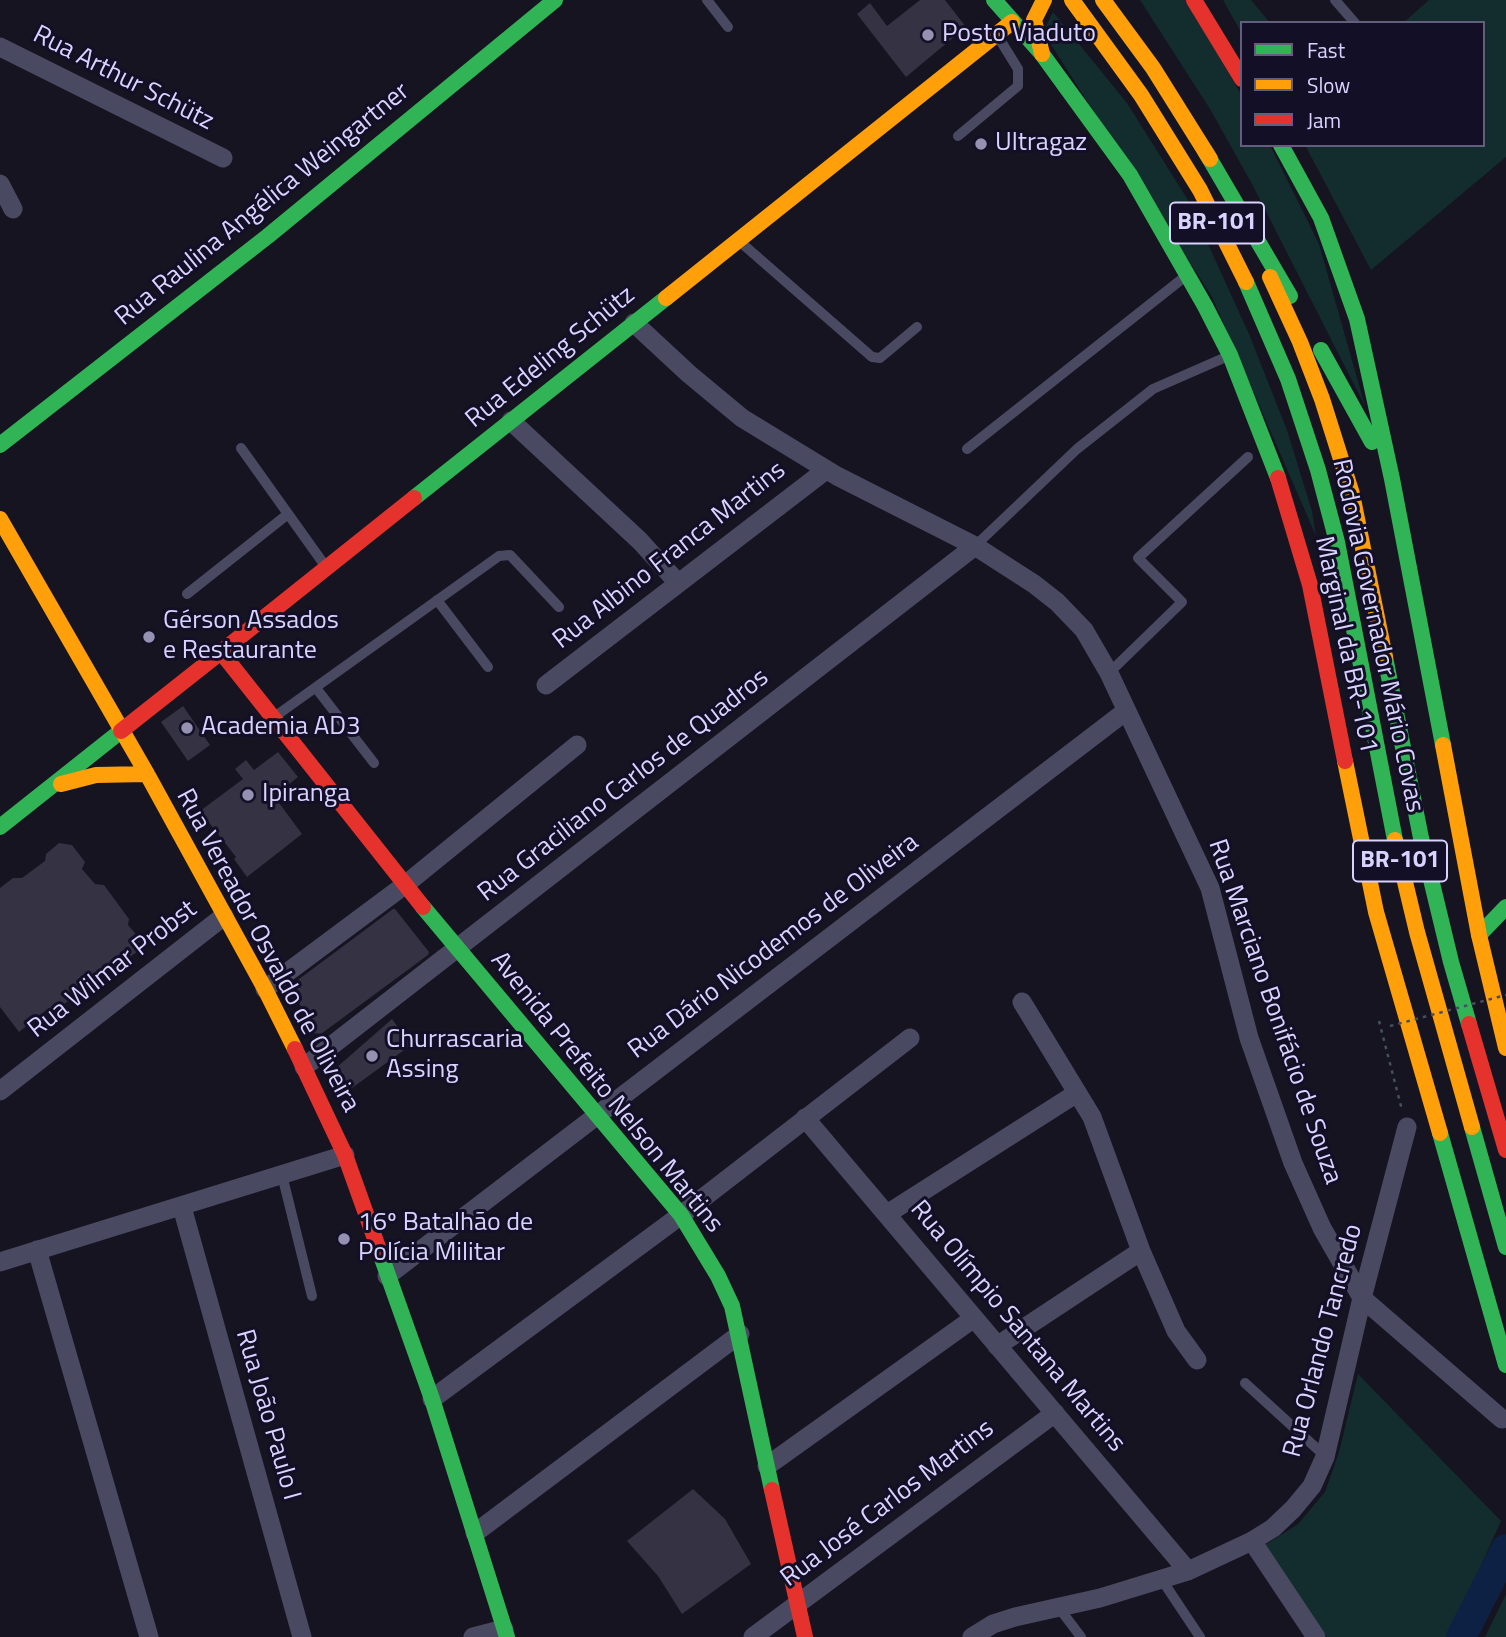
<!DOCTYPE html>
<meta charset="utf-8">
<style>
body{margin:0}
#map{position:relative;width:1506px;height:1637px;overflow:hidden;background:#161421;font-family:"Titillium Web",sans-serif}
canvas{display:block}
.legend{position:absolute;left:1240px;top:21px;width:245px;height:126px;box-sizing:border-box;background:#130f26;border:2px solid #625e7d;margin:0;padding:9px 12px;list-style:none;font-size:21px;color:#d9d4ff}
.legend li{display:flex;align-items:center;gap:14px;height:35px}
.legend b{width:35px;border:2px solid #625e7d}
</style>
<div id="map">
<canvas width="1506" height="1637"></canvas>
<ul class="legend">
<li><b style="height:9px;background:#30b455"></b>Fast</li>
<li><b style="height:9px;background:#ff9f0a"></b>Slow</li>
<li><b style="height:9px;background:#e5322d"></b>Jam</li>
</ul>
</div>
<script>
const g = document.querySelector('canvas').getContext('2d');
g.lineJoin = 'round';
function paint(path, color) { g.fillStyle = color; g.fill(path, 'evenodd'); }
const toPath = rows => new Path2D(rows.map(r => 'M' + r).join(''));
function strokePath(path, color, width, dash) { g.strokeStyle = color; g.lineWidth = width; g.lineCap = dash ? 'butt' : 'round'; g.setLineDash(dash || []); g.stroke(path); }
function label(font, color, halo, rows, align = 'center') {
  g.font = font + ' "Titillium Web",sans-serif'; g.lineWidth = 6; g.setLineDash([]); g.textBaseline = 'middle'; g.strokeStyle = halo; g.fillStyle = color; for (const [text, x, y, turn = 0] of rows) {
    g.save(); g.translate(x, y); g.rotate((+turn || 0) * Math.PI / 180); g.textAlign = isNaN(turn) ? turn : align; if (halo) g.strokeText(text, 0, 0); g.fillText(text, 0, 0); g.restore();
  }
}
const green = toPath([
 [1140,0,1187,0,1242,96,1242,145,1270,145,1319,244,1365,406,1252,184,1210,109],
 [1223,0,1251,0,1270,23,1242,23,1242,34],
 [1429,0,1506,0,1506,157,1371,270,1305,145,1483,145,1483,23,1403,23],
 [1053,12,1127,103,1188,200,1249,334,1287,430,1312,511,1316,536,1212,297,1043,32],
 [1358,1374,1501,1521,1449,1637,1327,1637,1265,1545,1298,1524,1325,1492,1339,1452],
 [1506,1594,1506,1637,1485,1637]
]);
const river = toPath([
 [1461,1637,1506,1549]
]);
const building = toPath([
 [920,0,945,0,966,27,906,77,857,14,870,3,887,26],
 [183,706,210,745,188,761,161,722],
 [278,752,298,777,274,796,302,834,247,877,234,859,236,857,200,811,243,779,235,769,246,760,254,770],
 [59,843,72,845,85,862,82,869,95,884,104,885,129,919,128,925,140,939,137,952,131,956,121,954,97,972,95,982,57,1009,49,1008,19,1032,0,1007,0,888,13,878,22,878,45,861,46,854],
 [393,909,395,909,429,952,428,955,321,1034,313,1033,291,985],
 [392,1019,411,1045,352,1088,336,1068],
 [693,1489,725,1519,751,1564,682,1614,658,1576,627,1541]
]);
const path = toPath([
 [1379,1021,1402,1110]
]);
const lane = toPath([
 [707,0,728,27],
 [1335,0,1355,23],
 [958,136,1018,86,1018,69,997,35],
 [738,240,872,357,880,358,917,327],
 [241,448,326,567],
 [967,449,1182,279],
 [975,546,1077,449,1153,389,1226,357],
 [187,594,288,514],
 [437,600,488,667],
 [1109,673,1182,602,1138,558,1248,457],
 [316,688,374,763],
 [277,715,499,556,510,555,559,607],
 [282,1175,312,1296],
 [1245,1383,1325,1456],
 [1162,1580,1200,1637],
 [1059,1608,1081,1637]
]);
const street = toPath([
 [0,47,223,158],
 [0,184,13,209],
 [634,323,689,374,742,418,837,476,975,546,1034,584,1057,602,1084,630,1109,673,1210,888,1249,1038,1293,1163,1322,1228,1362,1298,1502,1419],
 [511,421,640,541,678,583],
 [546,685,826,470],
 [265,989,406,884,577,745],
 [1022,1002,1092,1117,1141,1251,1176,1331,1197,1360],
 [304,1067,975,546],
 [0,1091,224,916],
 [805,1118,1188,1571],
 [182,1207,302,1637],
 [887,1214,1077,1093],
 [37,1250,149,1637],
 [0,1262,345,1155],
 [387,1276,1126,711],
 [997,1346,1141,1251],
 [432,1399,681,1215,910,1038],
 [767,1466,974,1318],
 [475,1533,740,1334],
 [1252,1541,1316,1637],
 [473,1637,504,1629],
 [753,1637,1055,1413],
 [972,1637,993,1624,1015,1617,1100,1598,1188,1571,1252,1541,1273,1528,1293,1509,1312,1486,1325,1457,1362,1298,1407,1127]
]);
const fast = toPath([
 [994,0,1042,54,1130,175,1205,306,1230,355,1278,478],
 [1281,145,1321,218,1357,319,1392,479,1443,745],
 [1205,151,1290,296],
 [1246,282,1288,379,1318,470,1337,542,1395,840],
 [1321,350,1372,442],
 [0,445,268,236,555,0],
 [414,498,666,298],
 [1385,657,1421,838,1451,962,1469,1024],
 [0,827,121,731],
 [423,907,681,1215,718,1276,732,1306,772,1490],
 [1479,935,1506,907],
 [1472,1127,1506,1247],
 [1440,1133,1506,1365],
 [379,1250,432,1399,507,1637]
]);
const slow = toPath([
 [1072,0,1141,95,1200,190,1246,282],
 [1103,0,1153,68,1210,159],
 [1042,54,1034,20,1044,0],
 [1270,277,1300,342,1322,399,1352,494,1385,657],
 [666,298,1012,22],
 [0,519,147,774,265,989,295,1049],
 [1443,745,1479,935,1506,1048],
 [1345,761,1376,912,1440,1133],
 [61,784,96,775,147,774],
 [1395,840,1417,932,1472,1127]
]);
const jam = toPath([
 [1194,0,1242,79],
 [1278,478,1310,585,1345,761],
 [221,652,414,498],
 [121,731,221,652,423,907],
 [1469,1024,1506,1150],
 [295,1049,345,1155,379,1250],
 [772,1490,805,1637]
]);
const pathBridge = toPath([
 [1390,1026,1506,995]
]);
const markers = [
 [928,35,7,"#9591b1"],
 [981,144,7,"#9591b1"],
 [149,637,7,"#9591b1"],
 [187,728,7,"#9591b1"],
 [248,795,7,"#9591b1"],
 [372,1056,7,"#9591b1"],
 [344,1239,7,"#9591b1"]
];
const shields = [
 [1217,223,94],
 [1400,861,94]
];
const shieldNames = [
 ["BR-101",1217,223],
 ["BR-101",1400,861]
];
const poiNames = [
 ["Posto Viaduto",942,35],
 ["Ultragaz",995,144],
 ["Gérson Assados",163,622],
 ["e Restaurante",163,652],
 ["Academia AD3",201,728],
 ["Ipiranga",262,795],
 ["Churrascaria",386,1041],
 ["Assing",386,1071],
 ["16º Batalhão de",358,1224],
 ["Polícia Militar",358,1254]
];
const streetNames = [
 ["Rua Arthur Schütz",123,79,27],
 ["Rua Raulina Angélica Weingartner",263,205,-39],
 ["Rua Edeling Schütz",551,358,-39],
 ["Rua Albino Franca Martins",670,556,-38],
 ["Rodovia Governador Mário Covas",1377,636,78],
 ["Marginal da BR-101",1345,645,78],
 ["Rua Graciliano Carlos de Quadros",624,786,-38],
 ["Rua Dário Nicodemos de Oliveira",774,947,-37],
 ["Rua Vereador Osvaldo de Oliveira",267,951,62],
 ["Rua Wilmar Probst",113,970,-38],
 ["Rua Marciano Bonifácio de Souza",1274,1012,71],
 ["Avenida Prefeito Nelson Martins",606,1093,51],
 ["Rua Olímpio Santana Martins",1017,1327,50],
 ["Rua Orlando Tancredo",1324,1341,-75],
 ["Rua João Paulo I",267,1415,74],
 ["Rua José Carlos Martins",888,1504,-37]
];
paint(green, '#132c2d');
strokePath(river, '#0d2144', 30);
paint(building, '#343243');
strokePath(path, '#44505f', 2.5, [3.5, 5]);
strokePath(lane, '#4a4962', 10);
strokePath(street, '#4a4962', 19);
strokePath(fast, '#30b455', 16);
strokePath(slow, '#ff9f0a', 16);
strokePath(jam, '#e5322d', 16);
strokePath(pathBridge, '#44505f', 2.5, [3.5, 5]);
for (const [x, y, r, color] of markers) { const dot = new Path2D(); dot.arc(x, y, r, 0, 2 * Math.PI); g.fillStyle = color; g.fill(dot); strokePath(dot, '#130f26', 2.5); }
for (const [x, y, w] of shields) { const box = new Path2D(); box.roundRect(x - w / 2, y - 20.5, w, 41, 5); g.fillStyle = '#130f26'; g.fill(box); strokePath(box, '#d9d4ff', 2); }
label('bold 24px', '#d9d4ff', null, shieldNames);
label('26px', '#d9d4ff', '#130f26', poiNames, 'left');
label('26px', '#d9d4ff', '#130f26', streetNames);
</script>
